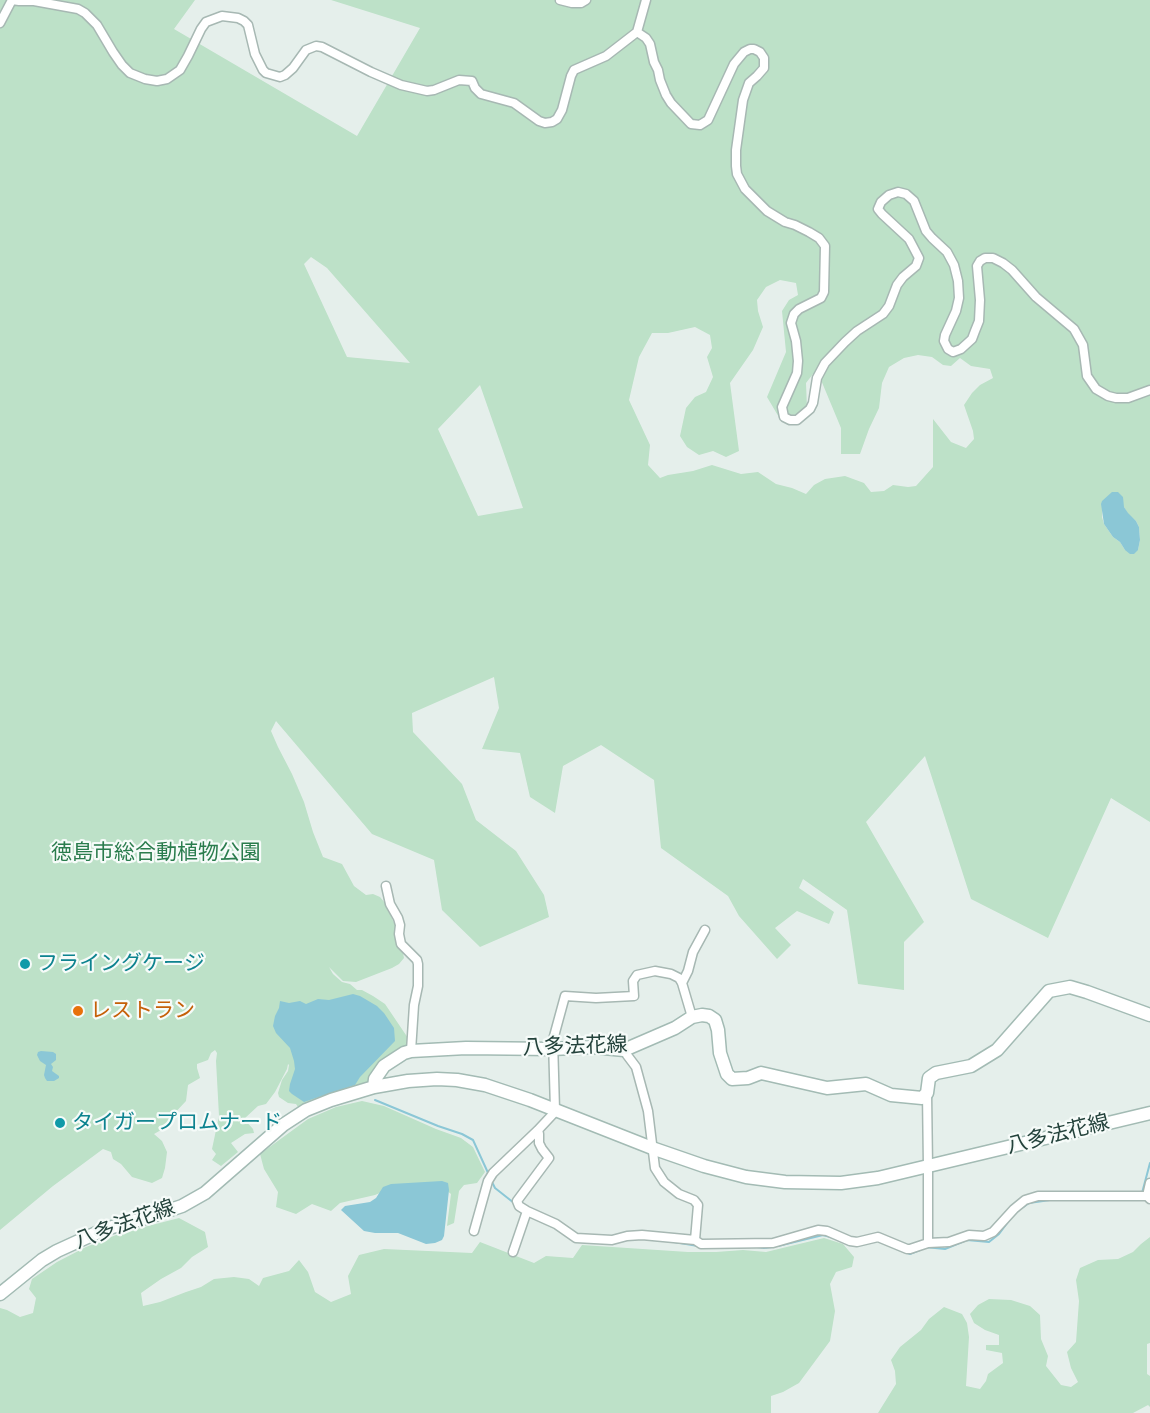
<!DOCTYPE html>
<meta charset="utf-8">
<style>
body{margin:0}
canvas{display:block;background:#e5efeb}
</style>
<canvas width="1150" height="1413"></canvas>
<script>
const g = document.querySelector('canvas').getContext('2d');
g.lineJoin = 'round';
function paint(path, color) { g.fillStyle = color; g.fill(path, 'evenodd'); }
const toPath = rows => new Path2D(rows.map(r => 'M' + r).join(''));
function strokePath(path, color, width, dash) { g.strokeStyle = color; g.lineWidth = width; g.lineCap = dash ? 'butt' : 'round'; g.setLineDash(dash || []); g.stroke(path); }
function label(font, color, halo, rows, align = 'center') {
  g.font = font + ' Signika,"Noto Sans JP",sans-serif'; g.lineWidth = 4.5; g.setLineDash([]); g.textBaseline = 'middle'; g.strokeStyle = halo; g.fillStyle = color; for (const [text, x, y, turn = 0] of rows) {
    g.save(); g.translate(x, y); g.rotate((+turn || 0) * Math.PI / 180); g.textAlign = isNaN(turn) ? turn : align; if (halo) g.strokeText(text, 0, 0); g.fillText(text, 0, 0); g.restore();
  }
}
const green = toPath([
 [0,0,195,0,174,29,357,136,420,28,331,0,1150,0,1150,822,1111,798,1048,938,971,899,925,756,866,822,924,922,904,942,904,990,858,984,847,910,803,879,799,888,834,912,829,924,797,911,775,928,791,945,777,959,739,916,728,896,661,848,654,780,601,745,563,766,555,813,530,797,520,753,482,749,499,708,494,677,412,713,413,732,462,784,476,820,516,851,544,895,549,917,480,947,442,910,434,860,372,834,276,721,271,731,278,747,292,774,304,802,313,832,323,857,342,864,354,886,366,895,373,894,380,897,385,903,395,925,395,938,397,947,403,953,404,958,399,964,392,968,356,982,343,981,329,967,333,974,342,982,350,984,357,990,362,990,373,996,385,1004,408,1038,409,1048,369,1084,324,1097,306,1102,298,1107,296,1104,288,1103,279,1097,278,1093,282,1080,288,1071,289,1065,288,1064,287,1069,275,1092,266,1104,258,1106,244,1119,253,1129,254,1133,245,1134,231,1143,238,1152,221,1166,212,1160,216,1154,212,1149,219,1116,216,1061,217,1053,215,1050,211,1053,208,1060,197,1064,197,1068,200,1078,188,1085,186,1101,172,1116,168,1126,154,1134,162,1141,167,1152,165,1168,162,1178,152,1183,132,1177,121,1164,113,1159,111,1152,103,1149,53,1186,0,1230],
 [311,257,327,268,410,363,347,357,304,264],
 [780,280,796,283,798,295,789,300,782,311,786,352,767,397,780,419,791,423,807,408,806,383,813,374,821,380,841,428,841,454,860,454,869,429,879,408,882,383,889,367,904,358,918,355,932,357,943,365,951,366,960,358,971,366,990,369,993,378,980,385,972,393,964,405,973,431,974,439,966,448,951,442,933,419,933,467,916,486,908,487,893,485,884,491,871,492,864,483,845,476,825,479,814,485,806,494,792,488,776,484,758,472,741,474,712,465,693,471,668,475,660,478,648,465,650,445,629,400,639,357,652,333,668,333,695,327,710,335,712,348,707,357,713,377,706,392,695,397,686,408,680,436,687,447,699,455,713,451,726,457,739,451,730,383,753,350,763,327,758,311,757,300,766,287],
 [480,385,523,508,478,516,438,429],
 [1124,507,1128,514,1136,521,1139,527,1140,540,1138,550,1125,550,1120,542,1113,537,1104,524,1102,517,1102,509],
 [362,1101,384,1106,436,1129,461,1138,473,1147,485,1172,477,1183,464,1185,459,1191,454,1223,447,1226,451,1194,441,1186,392,1188,375,1195,340,1203,331,1211,312,1204,296,1214,276,1207,278,1192,264,1169,260,1154,308,1119,336,1107],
 [179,1218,205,1232,208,1247,192,1257,181,1268,161,1279,141,1293,143,1306,160,1302,186,1292,201,1287,214,1279,234,1277,249,1279,259,1286,263,1278,289,1271,299,1260,308,1272,315,1292,331,1302,351,1294,348,1276,359,1255,384,1249,472,1253,480,1242,534,1263,546,1256,573,1258,582,1245,688,1252,716,1252,743,1250,766,1252,824,1238,843,1244,854,1257,852,1267,836,1272,830,1284,835,1311,830,1341,799,1383,783,1392,771,1396,771,1413,0,1413,0,1308,7,1310,20,1317,33,1313,36,1298,29,1289,32,1279,57,1262,86,1247,121,1233],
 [1150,1237,1150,1343,1147,1344,1147,1374,1150,1376,1150,1407,1148,1405,1133,1413,878,1413,896,1384,895,1371,891,1360,900,1347,921,1330,929,1319,944,1307,962,1314,967,1323,969,1337,966,1386,980,1389,986,1381,988,1374,1003,1363,1002,1353,986,1350,986,1345,999,1345,999,1335,985,1330,974,1323,970,1314,978,1305,989,1299,1011,1300,1030,1306,1040,1315,1041,1339,1048,1356,1046,1366,1061,1385,1071,1387,1078,1382,1071,1368,1067,1352,1076,1342,1079,1301,1076,1280,1080,1268,1098,1260,1118,1259,1133,1252,1141,1244]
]);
const water = toPath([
 [1112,492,1118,492,1123,497,1124,507,1128,513,1136,521,1139,527,1140,540,1138,550,1134,554,1130,554,1125,550,1120,542,1113,537,1104,524,1101,504,1102,501],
 [353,994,360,996,377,1006,384,1013,394,1028,395,1041,360,1077,355,1085,304,1102,292,1094,289,1091,290,1084,295,1069,294,1061,290,1048,276,1033,273,1026,275,1016,279,1008,280,1001,289,1003,300,1001,306,1004,318,999,329,1000],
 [41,1051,53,1052,56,1054,56,1060,51,1064,53,1067,52,1071,59,1076,59,1078,54,1081,47,1081,45,1078,44,1075,46,1065,40,1061,37,1055,38,1052],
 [442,1181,448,1183,449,1190,444,1236,442,1240,435,1243,426,1244,398,1233,375,1233,364,1231,341,1210,345,1206,370,1202,376,1198,383,1187,391,1184]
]);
const stream = toPath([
 [375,1100,438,1126,462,1134,473,1140,489,1175],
 [491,1180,495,1188,514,1203],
 [1142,1193,1150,1163],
 [1022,1208,1029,1203,1050,1200],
 [674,1242,698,1246],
 [778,1246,823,1235,834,1238],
 [757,1247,764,1248,772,1247],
 [925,1247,945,1249,967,1240,989,1242,999,1234,1011,1218],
 [906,1252,910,1254,920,1250]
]);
const minor = toPath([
 [560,0,572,3,581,3,586,0],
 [646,0,637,32,646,38,650,44,654,62,658,70,660,80,666,95,671,103,691,124,700,125,708,120,734,64,744,52,750,49,754,49,760,52,764,58,764,68,757,76,749,83,743,100,736,150,736,166,737,174,745,189,767,211,785,222,795,225,809,232,819,238,825,246,824,292,821,298,799,309,794,314,791,323,796,341,798,361,797,373,782,407,784,417,790,420,797,420,810,409,813,403,817,378,825,363,845,342,857,331,883,314,889,306,897,285,903,277,916,266,919,258,909,239,882,214,878,209,881,202,889,195,898,192,906,194,914,201,926,231,932,238,947,252,954,265,958,281,959,298,956,311,945,335,944,341,948,349,953,352,961,349,972,339,975,331,979,321,980,300,977,266,980,261,985,258,993,258,1003,263,1012,270,1036,297,1074,329,1083,345,1087,376,1096,389,1108,396,1116,398,1128,398,1150,390],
 [0,23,12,0,19,1,34,1,78,9,85,13,97,25,113,52,122,65,130,73,145,79,157,81,167,79,180,70,188,56,201,29,206,22,222,16,238,18,244,21,248,25,255,54,263,70,266,73,280,77,285,75,293,68,306,50,316,46,322,47,371,72,401,85,427,91,434,90,459,80,472,81,475,88,481,94,514,103,539,121,545,123,552,122,557,119,562,110,571,76,574,70,606,56,637,32],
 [386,886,390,904,398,918,400,925,399,934,401,944,417,960,418,964,418,986,414,1005,411,1051],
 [682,983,688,971,693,952,705,930],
 [692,1017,682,983,679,978,671,974,655,971,637,975,633,981,634,996,596,998,565,996,553,1040,555,1110,553,1114,538,1130,539,1134,539,1143,542,1149,549,1158,517,1201,519,1206,527,1211,556,1224,576,1238,612,1240,627,1236,642,1235,695,1240],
 [624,1050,627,1055,636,1067,648,1111,655,1168,664,1182,679,1194,694,1200,698,1205,695,1240,701,1244,773,1243,818,1230,827,1231,850,1241,857,1242,878,1237,907,1249,910,1249,928,1243,928,1167,927,1093],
 [1150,1199,1147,1196,1150,1183],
 [474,1231,488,1181,493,1173,538,1130],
 [928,1243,949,1242,969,1235,984,1236,993,1232,1014,1209,1025,1200,1038,1196,1147,1196],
 [513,1252,527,1211]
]);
const secondary = toPath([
 [374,1087,375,1079,384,1066,404,1053,411,1051,466,1048,552,1049,593,1047,624,1050,675,1028,692,1017,702,1015,709,1016,715,1020,718,1030,720,1053,727,1074,732,1079,748,1078,761,1073,827,1088,866,1084,891,1095,922,1098,927,1093,929,1078,936,1073,971,1066,997,1050,1049,991,1070,987,1087,992,1150,1015],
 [0,1294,42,1260,57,1251,105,1229,149,1217,182,1206,205,1193,283,1125,306,1110,331,1100,374,1087,408,1081,437,1079,457,1080,485,1085,530,1100,652,1148,704,1166,746,1177,785,1182,841,1183,878,1178,1150,1113]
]);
const markers = [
 [25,964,6,"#0f9aa8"],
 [78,1011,6,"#e8710a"],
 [60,1123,6,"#0f9aa8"]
];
const parkNames = [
 ["徳島市総合動植物公園",156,853]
];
const cultureNames = [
 ["フライングケージ",37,964],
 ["タイガープロムナード",72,1123]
];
const foodNames = [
 ["レストラン",90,1011]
];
const streetNames = [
 ["八多法花線",575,1047,-2],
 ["八多法花線",1058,1135,-14],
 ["八多法花線",125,1225,-20]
];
paint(green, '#bde1c8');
paint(water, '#8bc7d6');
strokePath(stream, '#8bc7d6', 2);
strokePath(minor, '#a7b8b3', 11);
strokePath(secondary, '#a3bbb4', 15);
strokePath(minor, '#fff', 8);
strokePath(secondary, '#fff', 12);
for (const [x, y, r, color] of markers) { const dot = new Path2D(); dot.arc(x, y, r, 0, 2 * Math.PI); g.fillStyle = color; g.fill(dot); strokePath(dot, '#f6fbf9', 2); }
label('21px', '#2a7c4d', '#f6fbf9', parkNames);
label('21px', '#0d838f', '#f6fbf9', cultureNames, 'left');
label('21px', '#c56008', '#f6fbf9', foodNames, 'left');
label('21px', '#23423b', '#f6fbf9', streetNames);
</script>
